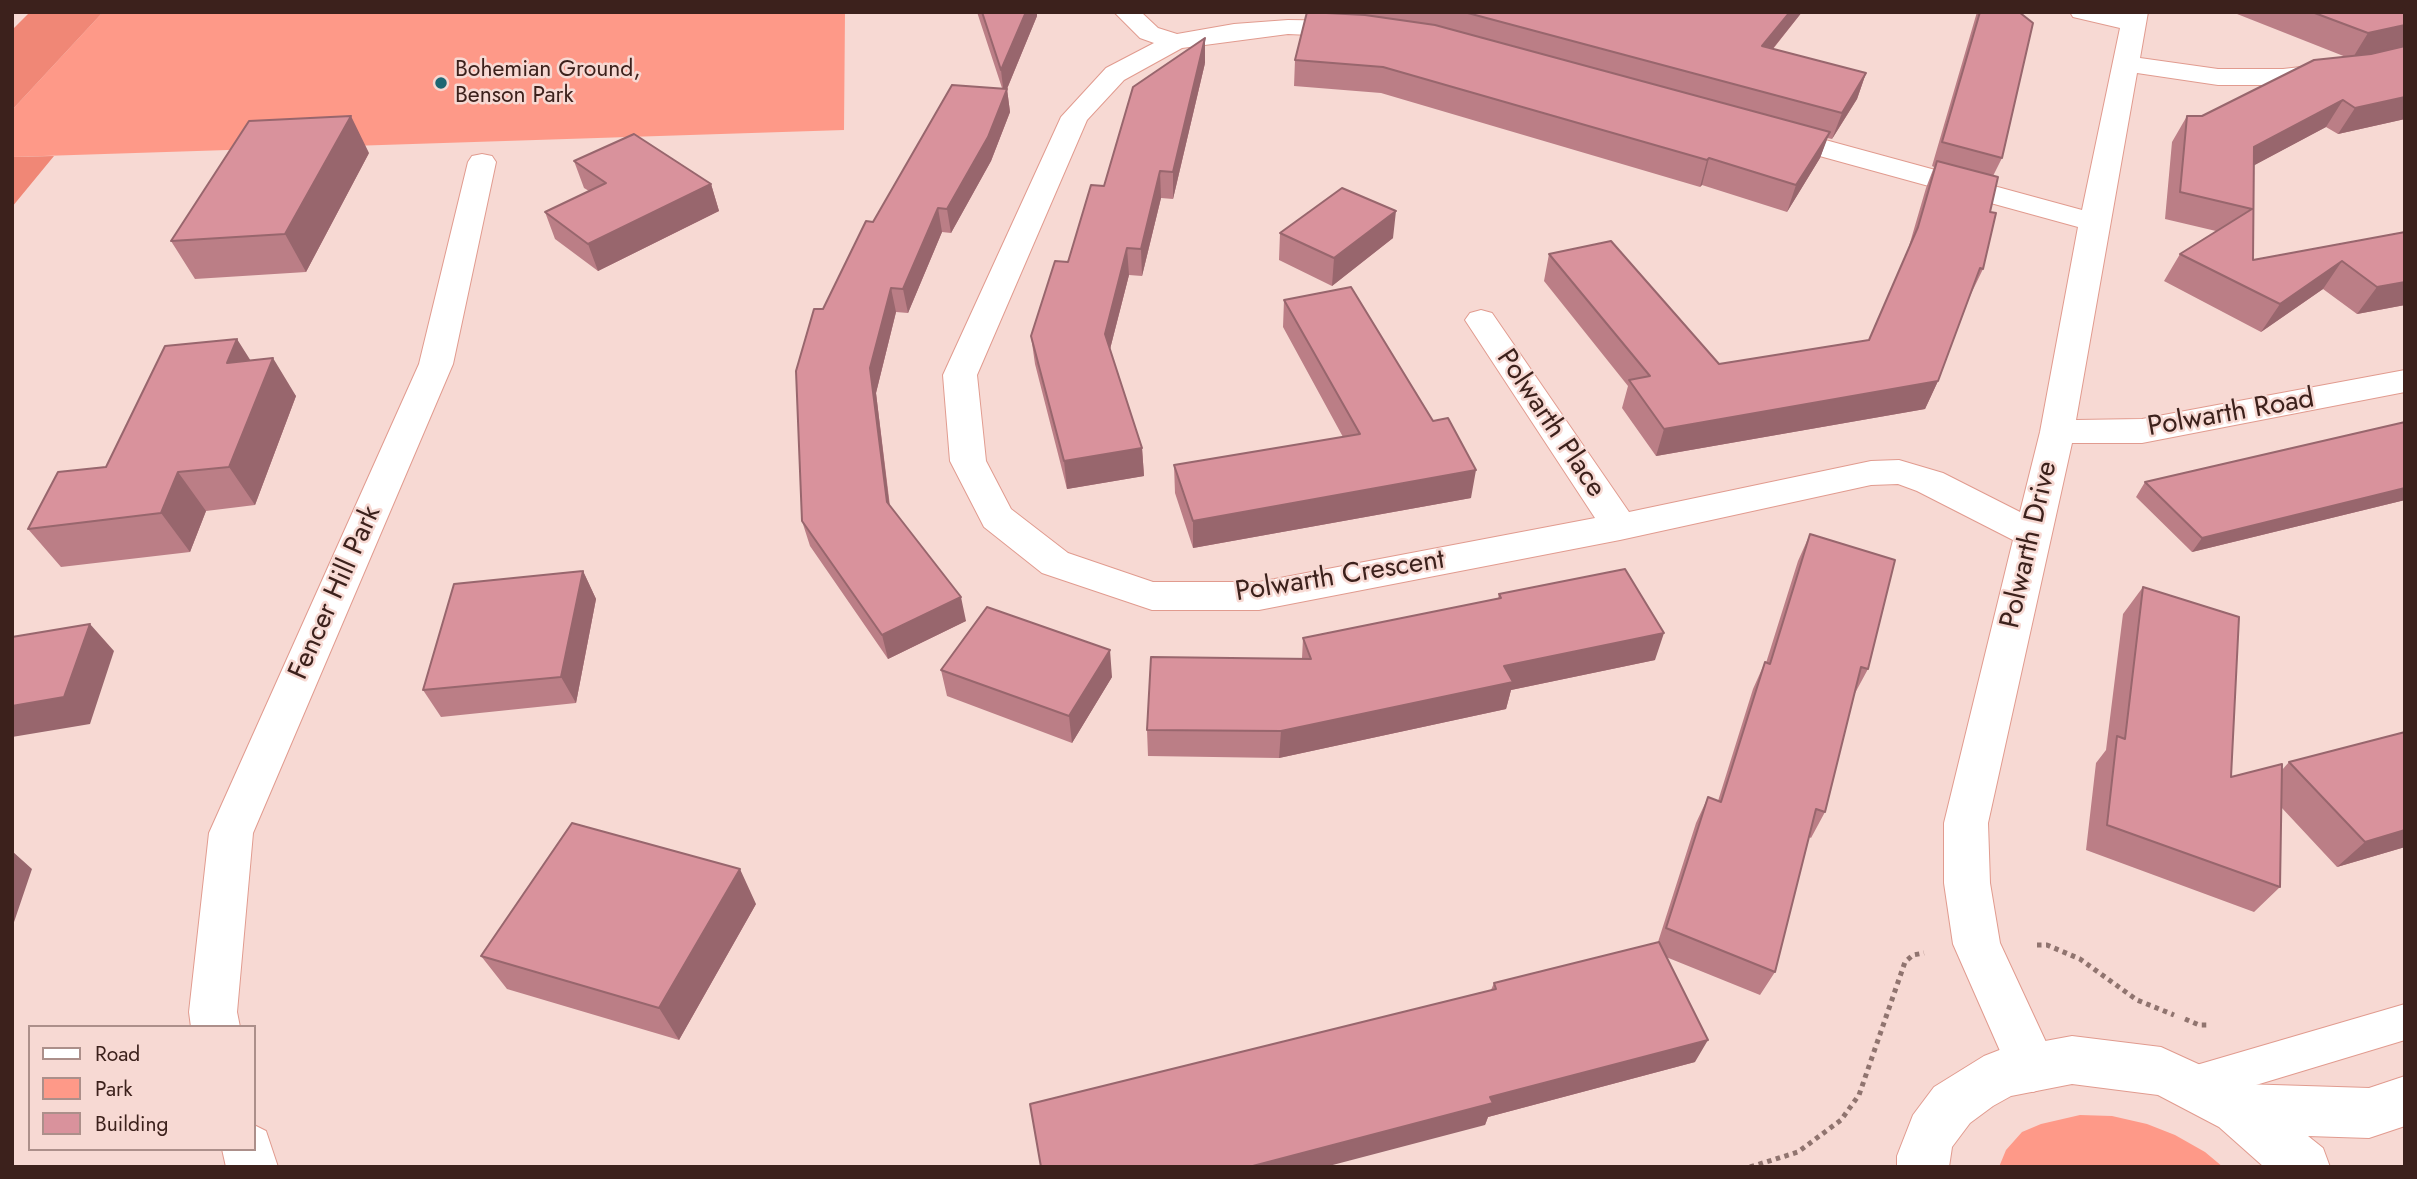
<!DOCTYPE html>
<style>
body{margin:0}
#map{position:relative;width:2417px;height:1179px;overflow:hidden;background:#f7d9d3;font-family:Jost,sans-serif}
canvas{display:block}
.frame{position:absolute;inset:0;border:14px solid #3c211c;pointer-events:none}
.legend{position:absolute;left:28px;top:1025px;width:228px;height:126px;box-sizing:border-box;background:#f7d9d3;border:2px solid #ac8f8a;margin:0;padding:9px 12px;list-style:none;font-size:21px;color:#3c211c}
.legend li{display:flex;align-items:center;gap:14px;height:35px}
.legend b{width:35px;border:2px solid #ac8f8a}
</style>
<div id="map">
<canvas width="2417" height="1179"></canvas>
<div class="frame"></div>
<ul class="legend">
<li><b style="height:9px;background:#fff"></b>Road</li>
<li><b style="height:19px;background:#fe9988"></b>Park</li>
<li><b style="height:19px;background:#d9929c"></b>Building</li>
</ul>
</div>
<script>
const g = document.querySelector('canvas').getContext('2d');
g.lineJoin = 'round';
function paint(path, color) { g.fillStyle = color; g.fill(path, 'evenodd'); }
const toPath = rows => new Path2D(rows.map(r => 'M' + r).join(''));
function strokePath(path, color, width, dash) { g.strokeStyle = color; g.lineWidth = width; g.lineCap = dash ? 'butt' : 'round'; g.setLineDash(dash || []); g.stroke(path); }
function label(font, color, halo, rows, align = 'center') {
  g.font = font + ' Jost,sans-serif'; g.lineWidth = 5; g.setLineDash([]); g.textBaseline = 'middle'; g.strokeStyle = halo; g.fillStyle = color; for (const [text, x, y, turn = 0] of rows) {
    g.save(); g.translate(x, y); g.rotate((+turn || 0) * Math.PI / 180); g.textAlign = isNaN(turn) ? turn : align; if (halo) g.strokeText(text, 0, 0); g.fillText(text, 0, 0); g.restore();
  }
}
const green = toPath([
 [103,12,845,12,844,130,12,157,12,110],
 [2080,1115,2112,1116,2147,1124,2175,1135,2205,1152,2223,1167,1999,1167,2006,1150,2022,1132,2041,1124]
]);
const forest = toPath([
 [30,12,103,12,12,110,12,30],
 [54,156,12,207,12,157]
]);
const path = toPath([
 [2037,945,2047,945,2080,959,2137,1000,2174,1015],
 [2185,1019,2199,1025,2210,1025],
 [1750,1167,1798,1152,1841,1120,1859,1095,1905,962,1913,955,1924,953]
]);
const service = toPath([
 [2405,1004,2405,1040,2193,1104,2179,1098,2174,1085,2179,1072,2193,1066,2405,1004]
]);
const minor = toPath([
 [1114,12,1141,12,1158,28,1177,34,1234,24,1288,20,1354,21,1363,24,1367,29,1363,34,1354,37,1288,34,1182,48,1124,80,1087,120,977,375,986,461,1011,509,1068,553,1153,582,1259,582,1595,518,1465,320,1470,313,1481,310,1492,313,1629,512,1871,461,1899,460,1943,473,2020,512,2040,432,2078,227,1765,141,1761,135,1765,129,1775,127,1785,129,2082,210,2120,28,2073,17,2070,12,2148,12,2140,58,2218,69,2283,69,2354,61,2405,49,2405,65,2354,77,2283,85,2218,85,2137,73,2076,420,2142,419,2405,370,2405,392,2142,443,2072,443,1988,823,1990,883,2000,943,2058,1068,2051,1085,2033,1092,2015,1085,1953,944,1944,883,1944,823,2013,540,1917,491,1898,484,1871,485,1620,540,1259,610,1152,610,1042,573,984,527,950,461,943,375,1061,117,1106,68,1154,43,1140,38,1114,12],
 [482,154,492,156,496,162,453,364,253,833,237,1012,240,1027,191,1027,189,1012,209,833,419,364,468,162,472,156,482,154],
 [254,1125,266,1131,278,1167,226,1167,222,1149,254,1149,254,1125]
]);
const secondary = toPath([
 [2072,1036,2161,1047,2242,1084,2369,1088,2405,1076,2405,1126,2369,1138,2308,1136,2323,1148,2330,1167,2264,1167,2219,1127,2158,1095,2072,1084,2011,1096,1993,1106,1970,1123,1952,1147,1949,1167,1897,1167,1897,1156,1913,1115,1934,1087,1984,1056,2002,1049,2072,1036]
]);
const wall = toPath([
 [977,12,1037,12,1037,16,1007,89,1010,112,991,161,951,233,942,232,908,313,896,312,876,393,890,506,966,621,888,659,810,546,802,521,823,309,873,222,1002,88],
 [1307,12,1802,12,1773,49,1866,73,1857,99,1832,139,1827,138,1820,158,1787,212,1702,185,1700,187,1381,93,1294,86,1295,60],
 [1977,12,2019,12,2002,158,1993,176,1983,269,1970,296,1938,381,1925,409,1656,456,1622,408,1628,386,1544,281,1549,254,1719,364,1869,340,1907,253,1926,188,1934,167,1932,166],
 [2232,12,2405,12,2405,119,2338,134,2326,127,2254,165,2253,260,2405,232,2405,305,2357,314,2323,289,2261,332,2164,281,2180,254,2216,231,2165,219,2172,142,2187,116,2202,116,2346,57],
 [1205,63,1173,199,1161,198,1142,276,1129,275,1110,349,1142,448,1144,476,1067,489,1035,364,1031,336,1104,186],
 [369,153,306,272,195,279,171,241],
 [574,161,711,184,719,211,598,271,555,239,545,212,589,191,584,188],
 [1280,233,1393,238,1332,286,1279,260],
 [1284,300,1471,498,1193,548,1175,493,1174,465,1343,437,1283,327],
 [251,360,296,396,255,505,206,511,190,552,61,567,28,529,106,467],
 [2405,420,2405,500,2192,552,2136,497,2145,482,2403,423],
 [1810,534,1868,669,1854,695,1825,812,1811,838,1809,837,1775,972,1760,995,1666,957,1695,1062,1488,1117,1485,1125,1491,990,1494,983,1658,942,1696,823,1708,797,1718,801,1753,689,1765,662,1766,663,1798,561],
 [583,571,596,599,576,703,441,717,423,690],
 [2143,587,2231,777,2282,770,2289,762,2405,847,2337,867,2281,807,2280,887,2254,912,2086,850,2096,763,2106,750,2123,614],
 [1499,594,1655,660,1511,690,1506,709,1279,758,1148,756,1147,730,1302,658,1303,638,1498,599],
 [941,670,1112,677,1072,743,947,696],
 [756,904,679,1040,507,989,481,956]
]);
const shadedWall = toPath([
 [1026,12,1037,12,1037,16,1004,96,1001,70],
 [1790,12,1802,12,1754,72,1762,46],
 [2405,25,2404,46,2352,59,2368,33],
 [1205,38,1205,63,1173,199,1173,172],
 [1866,73,1857,99,1832,139,1842,113],
 [1007,89,1010,112,991,161,951,233,947,209],
 [2405,97,2405,119,2338,134,2355,108],
 [2343,100,2326,127,2238,174,2254,147],
 [351,116,369,153,306,272,285,234],
 [1830,132,1820,158,1787,212,1796,185],
 [1709,158,1702,185,1700,187,1707,160],
 [1160,171,1161,198,1142,276,1141,249],
 [711,184,719,211,598,271,588,244],
 [938,208,942,232,908,313,903,289],
 [1396,211,1393,238,1332,286,1334,258],
 [1127,248,1129,275,1107,361,1105,334],
 [2342,261,2323,289,2261,332,2280,304],
 [2405,282,2405,305,2357,314,2377,287],
 [891,288,896,312,876,393,892,527,887,502,870,368],
 [237,339,261,377,227,363],
 [273,358,296,396,255,505,229,467],
 [1938,381,1925,409,1656,456,1664,429],
 [1142,448,1144,476,1067,489,1064,461],
 [1476,470,1471,498,1193,548,1193,521],
 [178,472,206,511,190,552,161,513],
 [2405,488,2405,500,2192,552,2202,538],
 [583,571,596,599,576,703,561,677],
 [961,597,966,621,888,659,882,635],
 [90,624,114,651,90,724,12,737,12,706],
 [1664,633,1655,660,1511,690,1506,709,1279,758,1281,731,1504,666],
 [1110,650,1112,677,1072,743,1069,716],
 [2405,830,2405,847,2337,867,2365,842],
 [12,851,32,869,12,928],
 [740,869,756,904,679,1040,659,1008],
 [1708,1040,1695,1062,1488,1117,1485,1125,1325,1167,1249,1167,1490,1097]
]);
const building = toPath([
 [982,12,1026,12,1001,70,982,12],
 [1307,12,1365,15,1435,25,1830,132,1796,185,1709,158,1707,160,1383,67,1295,60,1307,12],
 [1464,12,1790,12,1762,46,1866,73,1842,113,1464,12],
 [1980,12,2019,12,2033,23,2002,158,1942,142,1980,12],
 [2312,12,2405,12,2405,25,2368,33,2312,12],
 [1205,38,1173,172,1160,171,1141,249,1127,248,1105,334,1142,448,1064,461,1031,336,1055,261,1068,262,1091,185,1104,186,1133,87,1205,38],
 [2405,46,2405,97,2355,108,2343,100,2254,147,2253,260,2405,232,2405,282,2377,287,2342,261,2280,304,2180,254,2252,209,2180,192,2187,116,2202,116,2314,60,2371,54,2405,46],
 [952,85,1007,89,988,137,947,209,938,208,903,289,891,288,870,368,887,502,961,597,882,635,802,521,796,371,814,309,823,309,866,221,873,222,952,85],
 [351,116,285,234,171,241,249,121,351,116],
 [634,134,711,184,588,244,545,212,606,183,574,161,634,134],
 [1937,161,1998,177,1990,212,1996,213,1983,269,1980,268,1938,381,1664,429,1629,380,1650,376,1549,254,1611,241,1719,364,1869,340,1918,227,1937,161],
 [1342,188,1396,211,1334,258,1280,233,1342,188],
 [1351,287,1433,421,1448,418,1476,470,1193,521,1174,465,1360,434,1284,300,1351,287],
 [237,339,227,363,273,358,229,467,178,472,161,513,28,529,58,472,106,467,165,346,237,339],
 [2405,422,2405,488,2202,538,2145,482,2405,422],
 [1810,534,1895,560,1868,669,1861,667,1825,812,1816,809,1775,972,1666,928,1708,797,1721,802,1765,662,1770,664,1810,534],
 [1625,569,1664,633,1504,666,1513,682,1281,731,1147,730,1151,657,1311,659,1303,638,1501,598,1499,594,1625,569],
 [583,571,561,677,423,690,454,584,583,571],
 [2143,587,2239,617,2231,777,2282,764,2280,887,2107,825,2117,736,2125,739,2143,587],
 [987,607,1110,650,1069,716,941,670,987,607],
 [90,624,64,697,12,706,12,637,90,624],
 [2405,732,2405,830,2365,842,2289,762,2405,732],
 [572,823,740,869,659,1008,481,956,572,823],
 [1659,942,1708,1040,1490,1097,1493,1103,1249,1167,1041,1167,1030,1104,1496,989,1494,983,1659,942]
]);
const markers = [
 [441,83,7,"#1e6773"]
];
const farPoinames = [
 ["Bohemian Ground,",455,70],
 ["Benson Park",455,96]
];
const streetNames = [
 ["Polwarth Road",2231,414,-10],
 ["Polwarth Place",1550,424,56],
 ["Polwarth Drive",2030,545,-77],
 ["Polwarth Crescent",1340,577,-9],
 ["Fencer Hill Park",336,593,-66]
];
paint(green, '#fe9988');
paint(forest, '#f08776');
strokePath(service, '#e19b8f', 2);
strokePath(minor, '#e19b8f', 2);
strokePath(secondary, '#e19b8f', 2);
strokePath(path, '#90746f', 5, [4.5, 4.5]);
paint(service, '#fff');
paint(minor, '#fff');
paint(secondary, '#fff');
paint(wall, '#bb7e86');
paint(shadedWall, '#98666d');
paint(building, '#d9929c');
strokePath(building, '#98666d', 2);
for (const [x, y, r, color] of markers) { const dot = new Path2D(); dot.arc(x, y, r, 0, 2 * Math.PI); g.fillStyle = color; g.fill(dot); strokePath(dot, '#f7d9d3', 2.5); }
label('23px', '#3c211c', '#f7d9d3', farPoinames, 'left');
label('28px', '#3c211c', '#f7d9d3', streetNames);
</script>
